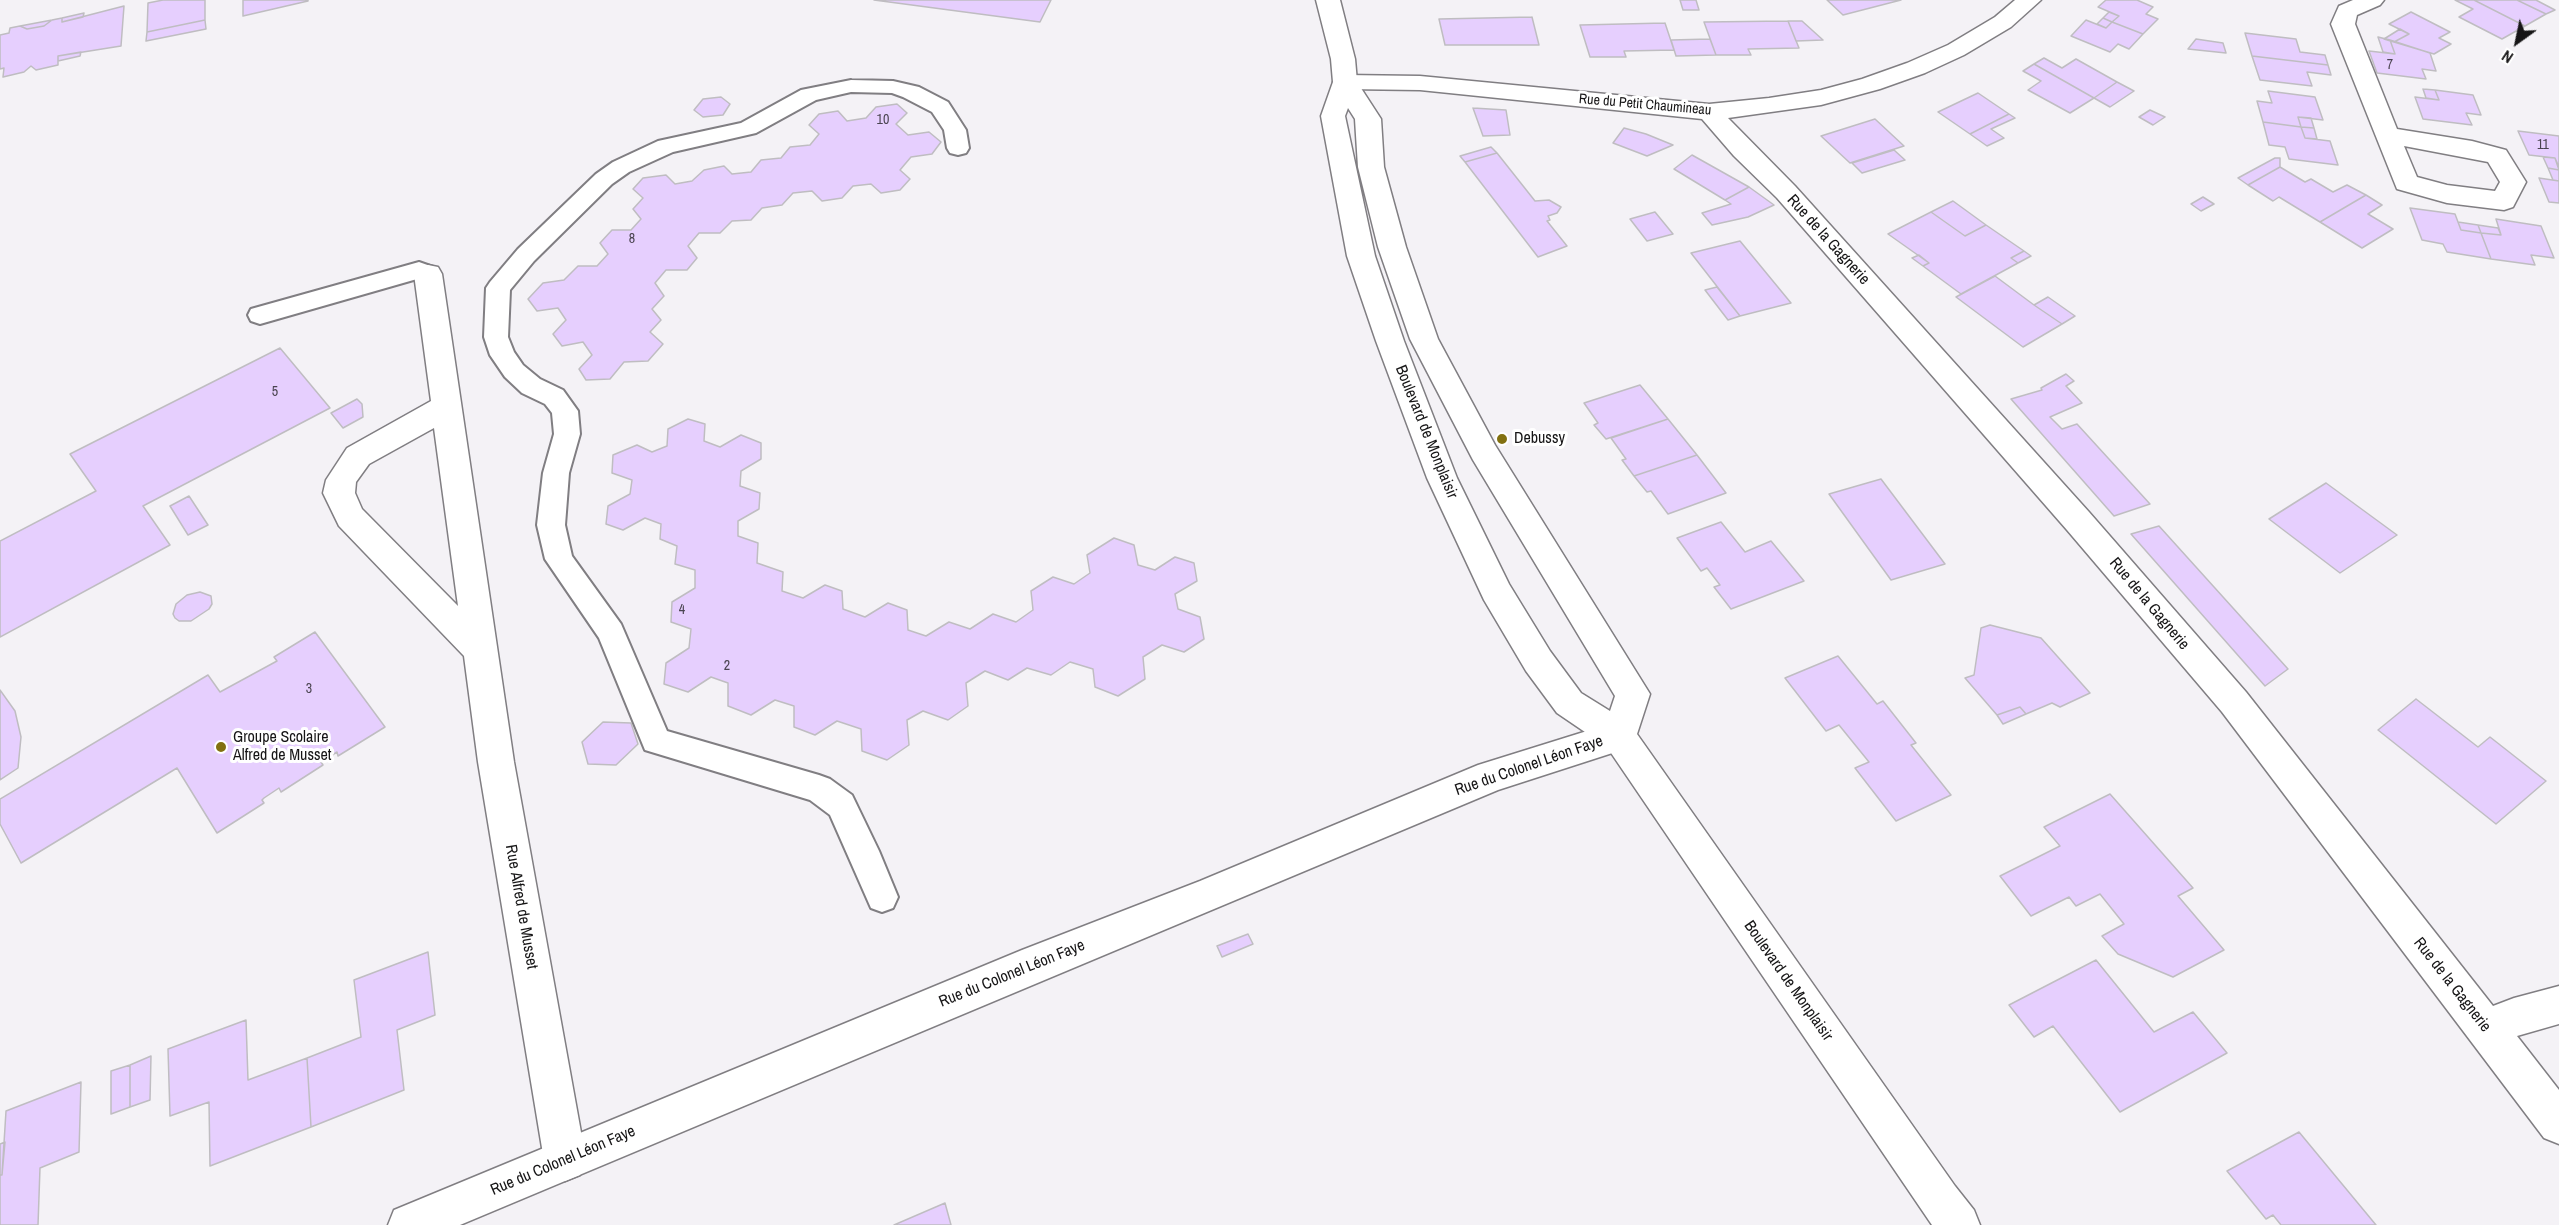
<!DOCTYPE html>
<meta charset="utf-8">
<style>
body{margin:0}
#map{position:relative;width:2559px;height:1225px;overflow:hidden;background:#f4f2f6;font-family:"Archivo Narrow",sans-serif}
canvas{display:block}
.north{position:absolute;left:2487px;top:12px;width:60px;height:60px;-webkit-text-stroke:4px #fff;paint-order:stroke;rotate:213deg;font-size:16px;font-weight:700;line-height:24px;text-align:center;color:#161516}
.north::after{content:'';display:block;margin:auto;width:21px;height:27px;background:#161516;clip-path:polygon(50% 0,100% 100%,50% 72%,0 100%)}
</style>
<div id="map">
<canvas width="2559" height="1225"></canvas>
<div class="north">N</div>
</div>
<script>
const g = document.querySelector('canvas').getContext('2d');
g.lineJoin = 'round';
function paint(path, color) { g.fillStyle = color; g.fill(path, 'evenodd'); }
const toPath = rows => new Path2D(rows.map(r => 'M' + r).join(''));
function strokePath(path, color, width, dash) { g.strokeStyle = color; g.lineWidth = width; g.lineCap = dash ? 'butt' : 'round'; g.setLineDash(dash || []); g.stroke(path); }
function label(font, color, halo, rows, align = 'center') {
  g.font = font + ' "Archivo Narrow",sans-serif'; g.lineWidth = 6; g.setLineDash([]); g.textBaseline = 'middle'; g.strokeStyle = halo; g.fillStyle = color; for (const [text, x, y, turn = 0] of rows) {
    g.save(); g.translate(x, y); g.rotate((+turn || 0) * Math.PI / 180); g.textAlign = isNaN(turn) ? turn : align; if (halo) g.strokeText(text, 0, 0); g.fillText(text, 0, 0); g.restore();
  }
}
const building = toPath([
 [163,0,205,0,205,20,147,32,148,3,163,0],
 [243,0,308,0,308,1,243,16,243,0],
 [874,0,1051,0,1040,22,874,0],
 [1680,0,1696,0,1699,10,1683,10,1680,0],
 [1827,0,1901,0,1843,15,1827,0],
 [2106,0,2137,0,2153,7,2146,14,2158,19,2143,34,2112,22,2119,16,2098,7,2106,0],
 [2455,0,2474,0,2525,26,2502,39,2459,17,2473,9,2455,0],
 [2474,0,2517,0,2546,14,2525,26,2474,0],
 [2517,0,2536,0,2555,10,2546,14,2517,0],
 [124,6,121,46,58,56,58,65,36,70,31,66,24,72,3,77,4,68,0,69,0,35,9,33,10,28,20,26,27,29,44,26,52,20,62,18,62,22,124,6],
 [2109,12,2119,16,2112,22,2103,18,2109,12],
 [2411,12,2450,32,2439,38,2451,44,2434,54,2394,42,2409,34,2389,24,2411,12],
 [84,13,83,17,62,22,62,18,84,13],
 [1532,17,1539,45,1445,45,1439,19,1532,17],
 [2103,18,2112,22,2106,28,2097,24,2103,18],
 [52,20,44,26,27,29,20,26,52,20],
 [205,20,206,29,146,41,147,32,205,20],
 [2086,20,2106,28,2112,22,2143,34,2129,49,2118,44,2110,52,2071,36,2086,20],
 [1788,21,1802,21,1823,40,1796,41,1788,21],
 [1788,21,1799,48,1748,49,1751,55,1716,55,1704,22,1788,21],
 [1665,23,1674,50,1624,51,1626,57,1590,57,1580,25,1665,23],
 [2400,29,2409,34,2394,42,2384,39,2400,29],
 [2245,33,2296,39,2300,52,2325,55,2328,65,2252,56,2245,33],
 [2378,37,2390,40,2395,54,2383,52,2378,37],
 [1710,39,1716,55,1676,56,1671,40,1710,39],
 [2196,39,2223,43,2226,53,2188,49,2196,39],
 [2390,40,2430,53,2436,71,2422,69,2426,79,2377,73,2369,51,2395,54,2390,40],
 [81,52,80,56,58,61,58,56,81,52],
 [2252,56,2328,65,2331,75,2307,72,2312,86,2260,80,2252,56],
 [2044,58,2062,68,2076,59,2117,82,2094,98,2034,64,2044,58],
 [2034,64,2094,98,2070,113,2028,90,2041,81,2023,71,2034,64],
 [2117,82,2134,91,2110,107,2094,98,2117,82],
 [2423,89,2435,90,2439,100,2426,98,2423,89],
 [2435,90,2473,95,2481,115,2466,113,2472,125,2423,119,2415,97,2439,100,2435,90],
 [2268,91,2315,97,2323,120,2298,117,2301,127,2263,122,2257,101,2272,103,2268,91],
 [1978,93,2009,114,1970,134,1938,112,1978,93],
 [721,97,730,104,723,115,703,117,694,110,703,99,721,97],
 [897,104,907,113,896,124,908,135,929,132,941,142,932,154,911,157,900,170,910,179,900,190,881,193,871,184,853,186,842,198,822,201,812,191,793,193,782,205,762,208,751,220,732,221,720,233,699,233,688,246,697,258,687,270,666,270,655,283,664,296,652,309,661,320,650,332,663,344,648,361,624,362,610,379,586,380,579,369,592,355,583,342,562,346,553,334,566,320,558,308,537,311,528,299,543,283,564,280,578,266,597,266,608,254,600,243,612,230,631,230,641,219,633,209,643,198,633,189,643,178,666,175,675,184,692,181,704,170,724,166,732,174,751,172,761,160,781,158,790,147,810,145,819,134,809,125,819,114,838,111,847,121,866,118,876,107,897,104],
 [1473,108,1506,110,1510,135,1483,136,1473,108],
 [2150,110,2165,117,2153,125,2139,117,2150,110],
 [2009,114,2015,118,1991,129,2004,138,1987,146,1970,134,2009,114],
 [2298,117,2311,118,2314,128,2301,127,2298,117],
 [1875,119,1904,146,1850,163,1821,136,1875,119],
 [2263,122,2301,127,2305,138,2330,141,2338,165,2289,159,2285,147,2269,145,2263,122],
 [2301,127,2314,128,2317,139,2305,138,2301,127],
 [1624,128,1646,134,1673,145,1647,156,1613,143,1624,128],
 [2518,131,2559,136,2559,167,2555,158,2529,155,2518,131],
 [1491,147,1497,153,1465,162,1460,156,1491,147],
 [1894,150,1905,160,1862,173,1852,163,1894,150],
 [1497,153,1535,201,1549,200,1561,207,1557,213,1548,216,1550,220,1547,221,1567,246,1538,257,1465,162,1497,153],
 [1692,155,1749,187,1725,200,1674,169,1692,155],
 [2543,157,2555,158,2559,170,2548,168,2543,157],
 [2275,158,2280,158,2280,167,2248,185,2238,178,2275,158],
 [2280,167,2305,182,2311,179,2333,192,2347,185,2366,195,2320,222,2279,197,2273,201,2248,185,2280,167],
 [2548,168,2559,170,2559,181,2553,180,2548,168],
 [2539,178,2559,181,2559,203,2549,202,2539,178],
 [1749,187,1774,205,1748,217,1712,225,1702,213,1731,204,1725,200,1749,187],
 [2366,195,2382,205,2368,214,2393,229,2362,248,2320,222,2366,195],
 [2203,197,2214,204,2201,211,2191,204,2203,197],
 [1953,201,1986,225,1965,236,1931,212,1953,201],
 [2410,208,2455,214,2461,230,2481,233,2491,259,2447,252,2443,244,2422,240,2410,208],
 [1655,212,1673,234,1647,241,1630,219,1655,212],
 [1931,212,1965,236,1986,225,2024,251,2011,258,2018,263,1961,294,1923,266,1929,263,1888,234,1931,212],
 [2496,219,2541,226,2554,258,2531,255,2535,265,2491,259,2481,233,2501,235,2496,219],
 [2458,222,2478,225,2481,233,2461,230,2458,222],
 [2478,225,2498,228,2501,235,2481,233,2478,225],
 [1740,241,1791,303,1740,316,1691,253,1740,241],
 [2024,251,2031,256,2018,263,2011,258,2024,251],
 [1919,255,1929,263,1923,266,1912,258,1919,255],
 [1995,276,2034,305,2062,324,2023,347,1956,297,1995,276],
 [1717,287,1740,316,1728,320,1705,290,1717,287],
 [2048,297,2075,316,2062,324,2034,305,2048,297],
 [280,348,330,408,143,506,170,545,0,637,0,541,96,491,70,454,280,348],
 [2066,374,2074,381,2066,386,2082,403,2050,417,2062,429,2077,424,2150,504,2114,516,2011,399,2042,390,2041,388,2066,374],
 [1640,385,1668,419,1606,439,1594,425,1598,423,1584,403,1640,385],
 [357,399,362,404,363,417,343,428,331,413,357,399],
 [688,419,705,424,704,441,720,447,741,435,761,443,761,459,741,471,740,486,760,493,759,509,738,521,738,536,758,543,757,563,783,572,782,591,803,598,825,585,842,591,843,609,865,617,888,603,907,610,908,630,926,636,949,622,970,629,993,614,1016,622,1033,610,1031,591,1053,577,1074,584,1090,573,1087,555,1114,538,1134,545,1138,565,1155,570,1175,557,1194,563,1197,581,1175,594,1178,609,1200,617,1204,639,1184,652,1162,645,1143,657,1145,679,1118,696,1095,687,1093,669,1070,662,1051,675,1027,668,1008,680,985,671,966,683,968,706,948,720,923,711,907,720,909,745,887,760,862,751,861,729,837,721,815,735,794,727,794,706,775,700,751,715,728,706,728,683,711,677,688,692,664,684,666,663,689,648,691,629,671,622,672,602,695,588,695,570,675,564,677,546,660,539,661,524,645,518,623,530,606,524,608,506,630,494,632,480,612,473,613,455,637,445,652,452,667,446,668,429,688,419],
 [1668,419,1697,455,1634,476,1622,460,1626,459,1611,438,1668,419],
 [1697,455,1726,493,1668,514,1651,491,1647,492,1634,476,1697,455],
 [1881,479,1945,564,1891,580,1829,494,1881,479],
 [2326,483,2397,535,2340,573,2269,519,2326,483],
 [189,496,208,525,188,535,170,506,189,496],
 [1721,522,1745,552,1771,541,1804,581,1731,609,1714,587,1720,585,1707,568,1701,571,1677,538,1721,522],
 [2159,526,2288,669,2265,686,2131,534,2159,526],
 [200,592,211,596,212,604,209,609,191,621,179,621,175,618,173,614,176,604,187,595,200,592],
 [1990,625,2041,638,2090,693,2060,707,2052,703,2026,714,2020,707,1997,715,1965,678,1974,675,1981,628,1990,625],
 [315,632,385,727,338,756,337,752,321,762,323,765,281,792,279,788,264,798,262,800,264,803,217,833,177,768,21,863,0,824,0,799,208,675,220,692,277,661,274,657,315,632],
 [1838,656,1877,704,1883,701,1916,743,1911,745,1951,795,1896,821,1855,768,1869,762,1839,725,1826,731,1785,678,1838,656],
 [0,690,15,711,21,737,18,768,0,780,0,690],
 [2416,699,2478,747,2490,737,2546,781,2496,824,2378,730,2416,699],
 [2020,707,2026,714,2003,724,1997,715,2020,707],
 [603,722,631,723,638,744,616,765,588,764,582,742,603,722],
 [2110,794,2193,888,2178,896,2224,950,2173,977,2118,954,2102,936,2124,924,2100,894,2076,906,2069,897,2031,916,2000,876,2060,846,2044,827,2110,794],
 [1248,934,1253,944,1222,957,1217,946,1248,934],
 [428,952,435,1015,397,1030,404,1090,311,1127,307,1058,361,1037,354,980,428,952],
 [2096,960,2154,1032,2193,1012,2227,1053,2120,1112,2053,1026,2034,1037,2009,1005,2096,960],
 [246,1020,248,1080,307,1058,311,1127,210,1166,209,1102,170,1116,168,1049,246,1020],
 [151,1056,150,1100,130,1107,130,1065,151,1056],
 [130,1065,130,1107,111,1114,111,1071,130,1065],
 [81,1082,79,1152,40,1168,38,1225,0,1225,0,1175,2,1175,6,1111,81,1082],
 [2299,1132,2376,1225,2281,1225,2273,1215,2266,1219,2227,1171,2299,1132],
 [5,1142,2,1175,0,1175,0,1144,5,1142],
 [945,1203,951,1225,894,1225,945,1203]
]);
const service = toPath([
 [851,80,893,81,919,87,948,102,966,130,969,148,966,153,958,155,950,153,947,148,944,130,932,112,903,97,892,93,851,92,816,100,756,133,673,152,629,172,612,184,534,261,510,290,508,337,514,352,523,365,540,379,563,390,578,411,580,434,569,473,565,525,572,556,621,624,667,731,819,775,830,779,852,795,879,851,898,897,893,908,882,912,871,908,830,815,810,800,645,750,599,638,545,559,537,525,543,473,554,434,552,413,545,404,522,393,505,377,490,355,484,337,486,288,490,282,518,249,596,174,613,162,658,141,741,123,801,90,851,80],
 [419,262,436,268,440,274,436,280,428,282,417,279,260,324,251,321,248,315,251,309,419,262]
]);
const minor = toPath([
 [2015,0,2041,0,2011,27,1964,55,1925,73,1880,89,1821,105,1728,118,1795,186,2089,512,2246,692,2493,1006,2514,998,2559,986,2559,1024,2517,1036,2559,1090,2559,1144,2544,1138,2222,712,2067,530,1777,198,1734,156,1702,119,1420,90,1345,89,1336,87,1333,82,1336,77,1345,75,1420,76,1709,104,1769,98,1821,90,1862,79,1907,63,1948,45,1995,17,2015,0],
 [2353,0,2384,0,2380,5,2357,15,2355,24,2397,129,2472,141,2506,150,2526,182,2513,207,2504,210,2447,203,2397,189,2331,24,2339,6,2353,0],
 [2404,146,2488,162,2500,182,2495,191,2447,185,2417,177,2404,146],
 [428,265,438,267,442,274,514,762,586,1160,580,1175,565,1181,550,1175,544,1160,478,762,464,656,339,526,323,493,326,480,347,448,431,401,414,274,418,267,428,265],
 [434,428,458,606,362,509,355,493,356,482,369,464,434,428]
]);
const tertiary = toPath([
 [1619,721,1631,725,1636,736,1631,747,1498,790,460,1225,388,1225,394,1210,1022,950,1200,881,1478,765,1619,721]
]);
const secondary = toPath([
 [1316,0,1340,0,1355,59,1357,82,1381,119,1384,167,1406,247,1438,339,1495,445,1650,694,1637,734,1955,1186,1974,1210,1980,1225,1932,1225,1607,747,1557,713,1526,671,1484,600,1427,478,1376,341,1347,256,1321,116,1333,82,1331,59,1316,0],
 [1348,108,1355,119,1358,167,1378,247,1410,339,1473,460,1615,696,1610,711,1581,693,1550,651,1509,584,1457,478,1404,341,1375,256,1345,116,1348,108]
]);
const markers = [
 [1502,439,6,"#827010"],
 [221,747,6,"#827010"]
];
const numberNames = [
 ["7",2390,65],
 ["10",883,120],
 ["11",2543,145],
 ["8",632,239],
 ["5",275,392],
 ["4",682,610],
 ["2",727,666],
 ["3",309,689]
];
const farStreetnames = [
 ["Rue du Petit Chaumineau",1645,105,5]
];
const streetNames = [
 ["Rue de la Gagnerie",1828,240,48],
 ["Boulevard de Monplaisir",1426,432,68],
 ["Rue de la Gagnerie",2149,604,50],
 ["Rue du Colonel Léon Faye",1529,766,-19],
 ["Rue Alfred de Musset",521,907,80],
 ["Rue du Colonel Léon Faye",1012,974,-22],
 ["Boulevard de Monplaisir",1788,981,55],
 ["Rue de la Gagnerie",2452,985,52],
 ["Rue du Colonel Léon Faye",563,1161,-23]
];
const poiNames = [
 ["Debussy",1514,439],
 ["Groupe Scolaire",233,738],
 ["Alfred de Musset",233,756]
];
paint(building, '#e6cffe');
strokePath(building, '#bfbdc1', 1.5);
strokePath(service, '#807e82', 4);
strokePath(minor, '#807e82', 3);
strokePath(tertiary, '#807e82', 3);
strokePath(secondary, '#807e82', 3);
paint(service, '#fff');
paint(minor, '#fff');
paint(tertiary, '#fff');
paint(secondary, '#fff');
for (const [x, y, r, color] of markers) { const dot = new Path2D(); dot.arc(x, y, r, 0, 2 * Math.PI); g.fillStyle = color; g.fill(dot); strokePath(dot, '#fff', 2); }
label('14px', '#4a4450', null, numberNames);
label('14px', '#161516', '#fff', farStreetnames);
label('16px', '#161516', '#fff', streetNames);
label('16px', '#161516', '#fff', poiNames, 'left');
</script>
